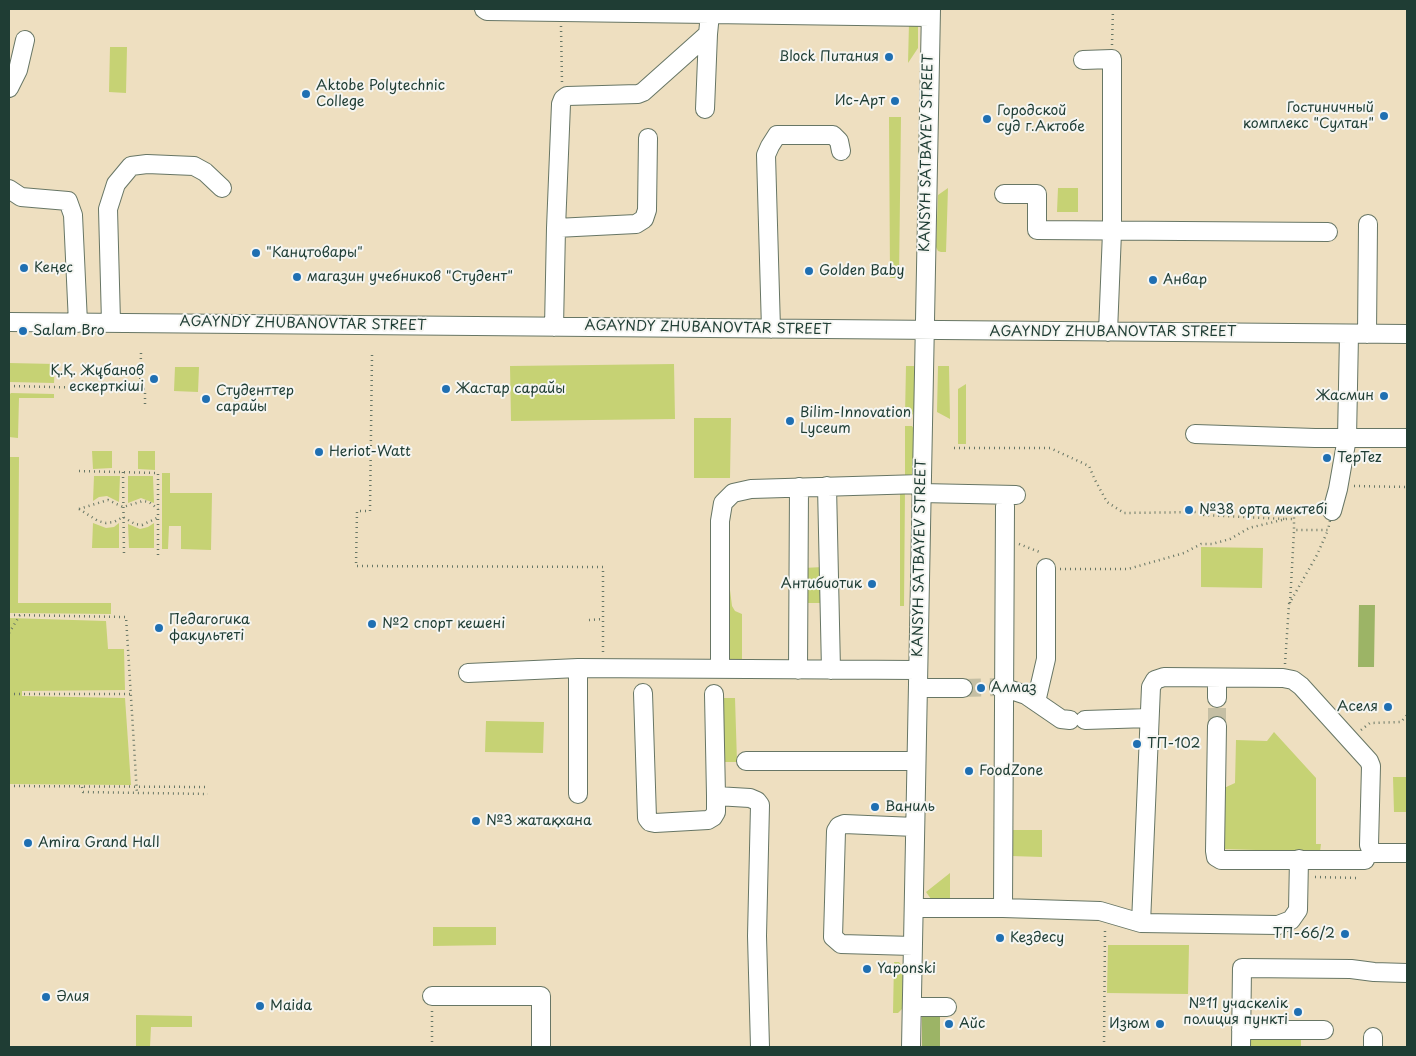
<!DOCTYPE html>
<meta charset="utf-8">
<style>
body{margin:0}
#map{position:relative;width:1416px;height:1056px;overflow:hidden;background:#eedfc0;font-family:"Playpen Sans",sans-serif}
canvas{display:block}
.frame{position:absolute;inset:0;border:10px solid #1f3d34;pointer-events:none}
</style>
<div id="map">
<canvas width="1416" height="1056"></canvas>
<div class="frame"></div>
</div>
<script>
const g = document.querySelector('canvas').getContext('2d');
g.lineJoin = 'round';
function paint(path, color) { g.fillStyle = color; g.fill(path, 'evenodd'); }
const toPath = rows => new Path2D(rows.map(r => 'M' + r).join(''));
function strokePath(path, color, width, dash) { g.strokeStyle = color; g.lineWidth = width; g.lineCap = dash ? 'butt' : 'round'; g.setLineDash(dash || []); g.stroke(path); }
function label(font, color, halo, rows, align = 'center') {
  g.font = font + ' "Playpen Sans",sans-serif'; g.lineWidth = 4; g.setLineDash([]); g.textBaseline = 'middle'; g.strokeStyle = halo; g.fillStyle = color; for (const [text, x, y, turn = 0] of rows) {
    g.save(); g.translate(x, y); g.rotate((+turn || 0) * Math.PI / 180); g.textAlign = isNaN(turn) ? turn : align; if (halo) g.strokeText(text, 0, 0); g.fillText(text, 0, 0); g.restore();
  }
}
const green = toPath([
 [918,22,918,48,908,63,909,23],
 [110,47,127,47,126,93,109,92],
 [889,117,901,117,899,278,890,278],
 [948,188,946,252,941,252,938,251,936,247,938,195],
 [1058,188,1078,188,1078,212,1057,212],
 [9,363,55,364,54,383,9,382],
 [674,364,675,419,511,421,510,366],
 [906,366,914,366,914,412,912,415,905,415],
 [938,366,949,366,950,419,937,412],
 [175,367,199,367,198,392,174,391],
 [966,384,966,444,958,444,958,389],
 [11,393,54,394,54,398,19,398,18,438,9,437,9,395],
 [694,418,731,418,730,478,694,478],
 [905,426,912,426,915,431,915,475,913,477,905,478],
 [92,451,112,451,112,468,93,469],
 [138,451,155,451,155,470,138,469],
 [9,457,19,457,18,603,111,603,111,614,9,613],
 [162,473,170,473,170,493,212,493,211,550,181,549,181,526,169,526,168,549,162,549],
 [94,476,120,476,119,502,107,496,99,497,93,501],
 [128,476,153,476,154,503,141,498,128,503],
 [900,489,905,489,904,606,900,606],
 [93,523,106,528,114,527,119,523,119,548,92,548],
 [154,523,154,548,129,548,128,524,140,529,148,527],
 [1201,547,1263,548,1262,588,1201,587],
 [823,567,824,603,804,603,803,568],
 [725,590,730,590,732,606,735,611,742,614,742,663,728,661],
 [9,618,106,621,108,649,124,649,125,690,22,691,22,696,125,698,131,785,9,784],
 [721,698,735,698,737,762,723,762],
 [486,721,544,722,543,753,485,752],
 [1274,732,1316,778,1316,844,1321,844,1320,852,1223,849,1224,788,1235,783,1236,740,1267,741],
 [1407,777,1407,812,1394,812,1393,777],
 [1009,830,1042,830,1042,857,1011,856],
 [950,873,950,902,931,899,926,892],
 [433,927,496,927,496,945,433,946],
 [1108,945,1189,945,1188,994,1107,993],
 [894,962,899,962,903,967,902,1009,898,1013,893,1013],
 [136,1015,192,1016,192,1027,151,1027,150,1047,136,1047],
 [1250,1038,1301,1039,1301,1047,1250,1047]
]);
const forest = toPath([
 [1359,605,1375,605,1374,667,1358,667],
 [922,1010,940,1010,940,1047,922,1047]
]);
const minorTunnel = toPath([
 [963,688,999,687],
 [1217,726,1217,698]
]);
const path = toPath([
 [561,26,562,83],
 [1112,45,1113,9],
 [141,353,140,389,145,389,145,407],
 [372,355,370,511,357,511,356,566,603,567,603,652],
 [9,386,140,389],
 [954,448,1050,448,1089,466,1095,480,1107,502,1124,513,1201,512,1204,515,1286,519],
 [79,471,158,473,158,556],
 [123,472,124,555],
 [1354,486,1407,487],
 [79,509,98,521,106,523,114,522,123,517,135,524,142,525,157,518],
 [79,509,108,500,123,507,143,501,149,502,158,509],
 [1332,511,1328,530,1294,530,1294,512,1332,511],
 [1019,544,1042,553],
 [1060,569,1128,569,1184,553,1201,544,1212,544,1230,539,1249,528,1286,519,1294,519],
 [1290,603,1294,531],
 [9,615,126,617,137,794],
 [589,620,603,619],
 [9,633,20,615],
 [1285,664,1289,604,1317,555,1328,530],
 [9,694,130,694],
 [1361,730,1370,723,1401,722,1407,715],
 [9,786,209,787],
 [82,787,83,792,208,794],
 [1315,877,1357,878,1359,876],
 [432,1047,432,1011],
 [1104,1047,1105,929]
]);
const minor = toPath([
 [484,9,487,11,710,14,710,9],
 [1083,60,1112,59,1112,232,1108,332],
 [9,88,18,70,25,40],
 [705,109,708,34,710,14,930,17],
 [9,189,21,197,68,201,73,215,78,323],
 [1004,194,1037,194,1037,230,1328,232],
 [556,228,561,104,563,99,567,96,638,94,643,92,708,34],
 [9,322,1407,334],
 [111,322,108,209,116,184,131,166,147,164,194,166,205,172,222,188],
 [554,327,556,228,636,224,644,219,647,210,648,138],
 [771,329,766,155,770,146,777,135,833,135,839,141,841,151],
 [1367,334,1368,224],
 [1195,434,1315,438,1407,438],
 [827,486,831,670],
 [921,493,1016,495],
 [1332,511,1338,489,1347,438,1349,334],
 [720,669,720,521,723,503,733,493,751,489,921,484],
 [798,670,799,487],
 [468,673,578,668,918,670],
 [999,687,1005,688,1026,695,1061,719,1070,720],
 [918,688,963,688],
 [643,693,647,818,650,822,655,823,708,820,713,817,716,812,716,796,714,694],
 [1217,698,1217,678],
 [1036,702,1046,659,1046,568],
 [1085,720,1149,718],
 [1217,726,1215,851,1216,857,1221,860,1365,860],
 [746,761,916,761],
 [578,794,578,668],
 [716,796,750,798,757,801,760,805,757,936,760,1047],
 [914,908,1003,908,1100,911,1141,923,1278,925,1291,920,1298,910,1299,859],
 [1003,908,1005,506],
 [1141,923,1151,687,1155,680,1164,677,1283,678,1293,680,1301,686,1369,761,1371,766,1369,845,1371,850,1376,853,1407,853],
 [913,946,841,944,833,937,836,831,839,826,844,824,915,827],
 [432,996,541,996,541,1047],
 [912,1007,947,1007],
 [1241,1030,1324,1030],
 [911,1047,931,9],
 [1241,1047,1242,968,1351,969,1374,972,1407,973],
 [1373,1047,1373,1037]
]);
const markers = [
 [889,57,5,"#1f6fb2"],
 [306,94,5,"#1f6fb2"],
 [895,101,5,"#1f6fb2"],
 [1384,116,5,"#1f6fb2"],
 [987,119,5,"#1f6fb2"],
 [256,253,5,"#1f6fb2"],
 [24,268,5,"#1f6fb2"],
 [809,271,5,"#1f6fb2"],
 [297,277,5,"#1f6fb2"],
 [1153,280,5,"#1f6fb2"],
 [23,331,5,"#1f6fb2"],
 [154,379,5,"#1f6fb2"],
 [446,389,5,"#1f6fb2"],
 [1384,396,5,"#1f6fb2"],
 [206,399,5,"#1f6fb2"],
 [790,421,5,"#1f6fb2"],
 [319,452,5,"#1f6fb2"],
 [1327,458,5,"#1f6fb2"],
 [1189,510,5,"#1f6fb2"],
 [872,584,5,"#1f6fb2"],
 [372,624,5,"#1f6fb2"],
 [159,628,5,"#1f6fb2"],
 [981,688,5,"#1f6fb2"],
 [1388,707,5,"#1f6fb2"],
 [1137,744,5,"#1f6fb2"],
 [969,771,5,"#1f6fb2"],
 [875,807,5,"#1f6fb2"],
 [476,821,5,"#1f6fb2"],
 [28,843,5,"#1f6fb2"],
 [1345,934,5,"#1f6fb2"],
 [1000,938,5,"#1f6fb2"],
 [867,969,5,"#1f6fb2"],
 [46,997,5,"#1f6fb2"],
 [260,1006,5,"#1f6fb2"],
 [1298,1012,5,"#1f6fb2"],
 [949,1024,5,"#1f6fb2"],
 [1160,1024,5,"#1f6fb2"]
];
const poiNames = [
 ["Block Питания",879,57,"right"],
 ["Aktobe Polytechnic",316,86],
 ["College",316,102],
 ["Ис-Арт",885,101,"right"],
 ["Гостиничный",1374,108,"right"],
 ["комплекс \"Султан\"",1374,124,"right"],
 ["Городской",997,111],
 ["суд г.Актобе",997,127],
 ["\"Канцтовары\"",266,253],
 ["Кеңес",34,268],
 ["Golden Baby",819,271],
 ["магазин учебников \"Студент\"",307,277],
 ["Анвар",1163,280],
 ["Salam Bro",33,331],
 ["Қ.Қ. Жұбанов",144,371,"right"],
 ["ескерткіші",144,387,"right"],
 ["Жастар сарайы",456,389],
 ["Студенттер",216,391],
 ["сарайы",216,407],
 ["Жасмин",1374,396,"right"],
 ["Bilim-Innovation",800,413],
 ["Lyceum",800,429],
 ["Heriot-Watt",329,452],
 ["TepTez",1337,458],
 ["№38 орта мектебі",1199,510],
 ["Антибиотик",862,584,"right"],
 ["Педагогика",169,620],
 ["факультеті",169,636],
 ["№2 спорт кешені",382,624],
 ["Алмаз",991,688],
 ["Аселя",1378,707,"right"],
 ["ТП-102",1147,744],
 ["FoodZone",979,771],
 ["Ваниль",885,807],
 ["№3 жатақхана",486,821],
 ["Amira Grand Hall",38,843],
 ["ТП-66/2",1335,934,"right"],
 ["Кездесу",1010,938],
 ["Yaponski",877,969],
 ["Әлия",56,997],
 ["№11 учаскелік",1288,1004,"right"],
 ["полиция пункті",1288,1020,"right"],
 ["Maida",270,1006],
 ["Айс",959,1024],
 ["Изюм",1150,1024,"right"]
];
const streetNames = [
 ["KANSYH SATBAYEV STREET",927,153,-89],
 ["AGAYNDY ZHUBANOVTAR STREET",303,324,1],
 ["AGAYNDY ZHUBANOVTAR STREET",708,328,1],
 ["AGAYNDY ZHUBANOVTAR STREET",1113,332],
 ["KANSYH SATBAYEV STREET",920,558,-89]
];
paint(green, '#c6d274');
paint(forest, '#9cb466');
strokePath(minorTunnel, '#c5bfa4', 18, [18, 9]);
strokePath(minor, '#677665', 20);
strokePath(path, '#677665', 2.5, [1, 4]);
strokePath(minor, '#fff', 18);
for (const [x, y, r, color] of markers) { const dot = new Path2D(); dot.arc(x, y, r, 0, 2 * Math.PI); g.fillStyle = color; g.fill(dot); strokePath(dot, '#f6f6f2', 2); }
label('14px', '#1f3d34', '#f6f6f2', poiNames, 'left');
label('14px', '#1f3d34', '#f6f6f2', streetNames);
</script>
